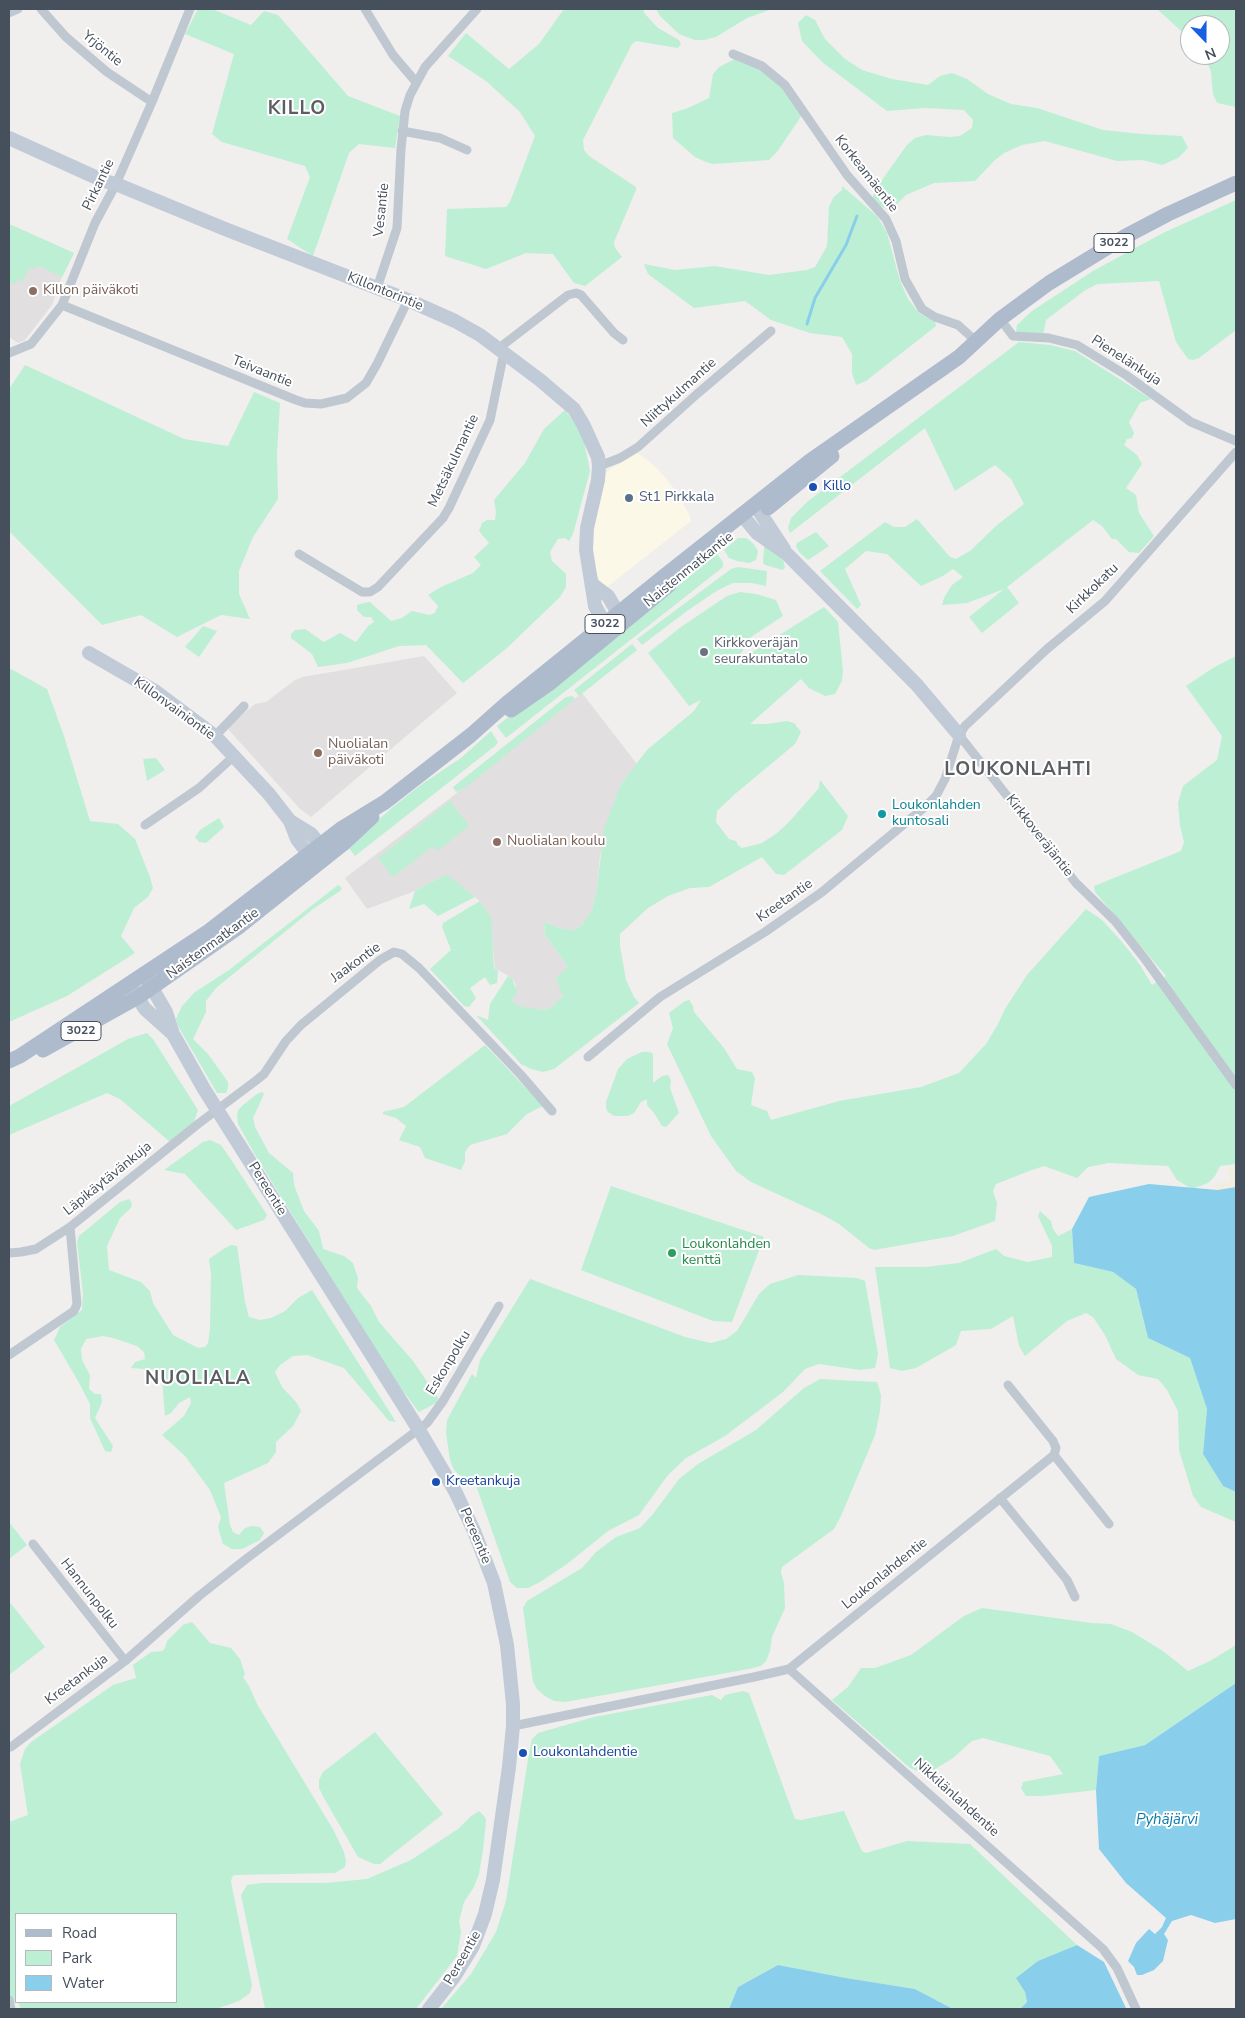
<!DOCTYPE html>
<meta charset="utf-8">
<style>
body{margin:0}
#map{position:relative;width:1245px;height:2018px;overflow:hidden;background:#f1eeee;font-family:"Nunito Sans",sans-serif}
canvas{display:block}
.frame{position:absolute;inset:0;border:10px solid #46505c;pointer-events:none}
.legend{position:absolute;left:15px;top:1913px;width:162px;height:90px;box-sizing:border-box;background:#fff;border:1px solid #b5b9be;margin:0;padding:6px 9px;list-style:none;font-size:15px;color:#46505c}
.legend li{display:flex;align-items:center;gap:10px;height:25px}
.legend b{width:25px;border:1px solid #b5b9be}
.north{position:absolute;left:1180px;top:15px;width:50px;height:50px;box-sizing:border-box;background:#fff;border:1px solid #b5b9be;border-radius:50%;rotate:158deg;font-size:14px;font-weight:700;line-height:20px;text-align:center;color:#46505c}
.north::after{content:'';display:block;margin:auto;width:18px;height:22px;background:#185fe1;clip-path:polygon(50% 0,100% 100%,50% 72%,0 100%)}
</style>
<div id="map">
<canvas width="1245" height="2018"></canvas>
<div class="frame"></div>
<ul class="legend">
<li><b style="height:6px;background:#aebbcd"></b>Road</li>
<li><b style="height:14px;background:#bcefd4"></b>Park</li>
<li><b style="height:14px;background:#89cfec"></b>Water</li>
</ul>
<div class="north">N</div>
</div>
<script>
const g = document.querySelector('canvas').getContext('2d');
g.lineJoin = 'round';
function paint(path, color) { g.fillStyle = color; g.fill(path, 'evenodd'); }
const toPath = rows => new Path2D(rows.map(r => 'M' + r).join(''));
function strokePath(path, color, width, dash) { g.strokeStyle = color; g.lineWidth = width; g.lineCap = dash ? 'butt' : 'round'; g.setLineDash(dash || []); g.stroke(path); }
function label(font, color, halo, rows, align = 'center') {
  g.font = font + ' "Nunito Sans",sans-serif'; g.lineWidth = 4; g.setLineDash([]); g.textBaseline = 'middle'; g.strokeStyle = halo; g.fillStyle = color; for (const [text, x, y, turn = 0] of rows) {
    g.save(); g.translate(x, y); g.rotate((+turn || 0) * Math.PI / 180); g.textAlign = isNaN(turn) ? turn : align; if (halo) g.strokeText(text, 0, 0); g.fillText(text, 0, 0); g.restore();
  }
}
const commercial = toPath([
 [638,453,657,468,676,491,690,516,691,521,607,587,602,585,594,568,592,540,603,476,610,469]
]);
const education = toPath([
 [9,224,74,253,62,277,52,305,25,340,18,343,9,337],
 [424,656,457,693,311,817,300,809,228,729,231,724,255,704,266,702,295,680,303,677],
 [582,693,637,764,621,784,600,856,597,887,592,909,583,924,574,930,563,929,544,922,545,935,568,967,563,995,558,1001,550,1008,543,1010,533,1009,519,1006,512,1000,516,985,512,978,495,968,490,917,480,901,449,877,443,876,415,891,367,909,345,878,449,799]
]);
const green = toPath([
 [198,9,212,9,251,25,264,11,278,15,348,96,400,116,395,148,359,144,349,153,313,256,287,239,310,177,305,166,222,142,212,134,234,54,185,34],
 [564,9,643,9,645,14,658,28,679,40,681,44,678,48,636,41,632,44,583,140,584,150,589,156,636,187,636,190,614,242,615,248,622,257,585,286,574,283,553,254,526,253,486,269,445,256,447,209,506,207,510,202,535,136,520,112,486,81,448,56,466,33,509,69,539,44],
 [656,9,772,9,747,18,716,37,704,40,695,40,679,34,660,16],
 [1157,9,1236,9,1236,107,1217,103,1213,94,1211,72,1205,55,1220,55,1220,25,1190,25,1190,39],
 [806,15,815,20,825,39,845,59,862,70,892,79,928,85,940,76,952,73,967,79,988,94,1011,104,1037,108,1103,130,1142,134,1182,136,1188,148,1178,158,1162,165,1142,160,1117,161,1045,141,1022,145,1004,153,995,160,975,181,934,183,906,195,897,204,894,212,875,204,872,198,877,187,907,145,915,138,926,135,950,137,960,136,972,128,973,120,964,110,924,108,887,111,822,62,802,41,798,23],
 [739,57,758,66,779,83,802,115,777,152,769,160,713,164,706,162,695,157,673,138,672,113,688,108,709,98,713,74,719,67],
 [842,186,877,216,887,233,900,281,908,299,920,314,935,321,936,326,866,381,856,385,852,373,852,354,842,337,810,333,771,320,745,301,694,308,648,274,644,264,675,270,715,266,769,275,807,270,815,267,827,246,829,207,833,198,842,190],
 [1236,200,1236,330,1199,358,1193,360,1188,359,1176,342,1159,281,1097,284,1084,291,1046,320,1043,336,1020,334,1016,331,1017,325,1032,311,1093,271,1163,233],
 [9,224,74,253,62,277,37,265,34,269,30,267,22,282,17,279,14,284,9,284],
 [1019,342,1050,345,1075,351,1151,399,1140,403,1129,422,1134,433,1132,438,1127,439,1124,445,1137,455,1142,464,1126,488,1136,495,1139,513,1154,536,1139,553,1129,552,1116,539,1112,539,1102,526,1093,520,1007,587,1019,603,982,633,969,617,1004,589,967,603,942,605,944,598,952,585,963,577,953,569,943,576,921,586,887,554,866,551,845,569,861,605,857,609,820,571,885,522,894,527,905,527,917,519,950,557,956,559,970,551,997,525,1024,504,1011,479,995,465,955,491,925,428,790,533,788,528,791,518,807,502],
 [25,365,184,439,228,446,254,392,280,403,277,454,278,499,253,537,239,571,239,594,250,619,221,615,177,637,141,615,102,625,9,531,9,389],
 [565,410,577,426,584,442,590,471,573,534,569,541,565,538,558,539,550,552,552,561,566,574,566,587,560,597,507,648,463,683,426,645,399,646,347,663,318,667,312,654,291,638,291,634,295,630,305,629,324,642,340,633,356,642,368,626,374,622,371,617,364,617,357,610,357,605,364,603,370,602,391,621,402,618,412,611,429,615,435,613,438,606,428,595,441,587,473,573,481,565,474,557,489,543,479,531,482,523,487,520,495,520,496,512,494,500,525,463,544,429],
 [816,532,829,546,808,560,799,552,796,546,797,543],
 [738,538,746,538,753,543,758,551,756,560,749,563,737,561,729,558,724,550],
 [767,546,783,560,785,567,783,570,765,565,763,563,764,547],
 [717,554,723,562,723,567,506,738,497,726],
 [738,567,767,571,766,586,752,583,733,583,718,590,687,611,642,645,637,639,731,569],
 [740,592,756,594,776,600,783,616,751,637,735,663,824,607,838,622,843,671,842,681,835,694,825,696,809,688,801,679,750,724,767,724,787,721,794,723,801,732,795,744,735,794,717,811,716,822,729,839,736,841,738,845,742,848,762,843,777,833,788,823,819,788,820,780,848,816,842,830,784,875,776,874,762,857,709,887,690,888,668,896,648,908,620,934,620,946,626,980,634,997,639,1003,554,1069,543,1072,531,1069,521,1064,476,1015,488,1020,490,1004,508,976,512,978,517,992,512,1000,519,1006,543,1010,550,1008,563,996,556,978,568,967,545,935,544,922,563,929,574,930,583,924,592,909,597,887,604,829,621,784,647,750,694,711,701,700,689,706,648,653,681,627,727,596],
 [203,626,217,631,199,657,185,647],
 [632,644,637,650,579,696,574,690],
 [1236,656,1236,1164,1220,1166,1215,1176,1208,1183,1192,1189,1177,1180,1168,1166,1109,1163,1088,1167,1077,1178,1044,1166,1029,1171,996,1184,993,1191,997,1203,995,1221,953,1236,874,1250,869,1248,839,1224,823,1215,751,1182,736,1171,711,1136,667,1044,673,1028,669,1013,685,1001,689,1000,693,1006,694,1012,724,1048,737,1069,752,1072,755,1078,751,1105,767,1111,771,1120,839,1101,921,1087,959,1073,986,1044,998,1024,1005,1009,1027,975,1086,909,1102,920,1122,942,1140,965,1152,985,1166,976,1095,892,1094,886,1181,851,1184,842,1180,826,1178,803,1183,786,1217,760,1222,736,1186,686,1213,668],
 [9,668,47,689,64,736,90,821,118,824,135,839,150,877,153,888,148,897,134,908,121,936,135,953,67,996,9,1022],
 [573,696,575,699,466,787,456,792,453,787,566,697],
 [491,731,498,742,495,746,355,856,348,847,394,806,422,784,461,758],
 [156,758,165,770,147,781,143,759],
 [450,801,469,826,437,851,433,846,393,877,378,858],
 [219,818,224,827,206,843,199,842,195,837,200,830],
 [443,876,449,876,475,897,438,916,424,904,409,909,415,891],
 [338,885,342,888,340,891,313,909,216,988,206,1001,206,1012,193,1039,208,1054,228,1082,228,1088,226,1093,217,1093,178,1026,176,1019,182,1006,195,992,229,970],
 [480,901,491,917,494,968,498,970,497,983,490,985,485,977,470,988,476,998,469,1007,464,1006,430,969,451,950,442,927,443,923],
 [147,1033,153,1039,198,1110,194,1122,170,1142,120,1099,107,1093,9,1135,9,1106,128,1039],
 [485,1045,543,1106,527,1114,507,1134,470,1145,465,1152,465,1161,461,1170,425,1158,420,1147,399,1140,406,1126,396,1118,383,1114,383,1112,404,1107],
 [642,1052,650,1052,653,1054,653,1083,662,1076,668,1075,671,1080,670,1088,679,1113,666,1127,662,1126,654,1113,647,1105,647,1099,641,1102,634,1113,628,1116,614,1116,608,1112,606,1108,606,1102,618,1069,627,1059],
 [262,1092,264,1094,253,1118,255,1127,269,1153,293,1173,294,1185,304,1211,319,1231,323,1249,344,1256,353,1263,358,1278,357,1288,371,1306,379,1322,413,1361,439,1399,436,1403,419,1412,393,1378,254,1153,238,1124,237,1116,238,1110,243,1105,257,1094],
 [210,1140,221,1145,232,1161,267,1215,264,1220,236,1230,185,1174,164,1170,203,1142],
 [611,1186,764,1237,732,1322,713,1321,581,1270],
 [129,1199,132,1203,131,1208,120,1218,107,1246,109,1270,141,1282,150,1291,153,1303,173,1335,198,1348,205,1347,208,1343,210,1329,211,1274,209,1259,225,1248,231,1245,237,1246,245,1302,249,1317,260,1320,271,1318,285,1311,298,1298,312,1290,396,1422,389,1421,344,1368,307,1355,293,1356,280,1365,275,1372,282,1387,296,1402,301,1411,293,1426,276,1442,276,1452,268,1463,224,1483,230,1525,233,1532,239,1535,245,1528,252,1526,260,1527,264,1533,260,1540,242,1549,232,1549,223,1544,218,1527,221,1517,210,1490,185,1456,162,1435,184,1416,191,1403,190,1397,179,1403,171,1413,165,1416,162,1379,159,1370,131,1368,135,1362,145,1359,144,1352,137,1346,113,1338,103,1336,86,1339,81,1349,82,1360,90,1375,89,1389,95,1394,101,1394,102,1402,95,1418,113,1446,111,1452,105,1451,90,1418,90,1404,78,1381,54,1340,60,1327,82,1310,83,1293,77,1242,79,1236,120,1202],
 [1040,1211,1051,1221,1053,1229,1058,1236,1072,1229,1074,1263,1113,1272,1136,1289,1148,1338,1190,1358,1207,1409,1203,1454,1223,1486,1236,1492,1236,1522,1201,1507,1193,1496,1179,1450,1178,1411,1167,1390,1158,1379,1138,1375,1116,1359,1105,1335,1093,1317,1086,1313,1067,1321,1025,1356,1019,1346,1013,1316,991,1329,961,1331,956,1345,916,1368,902,1371,890,1368,875,1267,926,1267,959,1263,996,1249,1004,1256,1028,1262,1052,1257,1052,1246,1038,1216],
 [798,1275,857,1278,865,1281,878,1354,875,1368,860,1370,819,1364,805,1369,783,1392,758,1411,725,1436,686,1458,668,1475,639,1515,608,1531,567,1564,540,1582,528,1588,517,1588,510,1582,476,1485,459,1475,454,1470,450,1460,446,1433,447,1420,472,1374,476,1378,480,1360,530,1279,685,1337,711,1343,726,1339,737,1331,759,1294,770,1284],
 [820,1379,877,1382,881,1395,880,1411,875,1435,841,1516,834,1529,782,1567,781,1573,784,1583,785,1608,772,1637,770,1651,766,1661,761,1666,749,1669,565,1702,554,1701,545,1696,537,1689,533,1682,523,1608,527,1601,582,1568,596,1552,616,1537,640,1528,653,1514,679,1479,698,1464,756,1430,804,1388],
 [9,1522,27,1545,9,1559],
 [9,1601,45,1647,9,1675],
 [982,1608,1092,1623,1111,1624,1132,1632,1163,1651,1188,1671,1210,1661,1236,1645,1236,1683,1145,1745,1099,1756,1096,1790,1043,1796,1026,1796,1021,1788,1023,1782,1063,1774,1050,1756,983,1738,972,1741,953,1758,932,1771,923,1773,910,1768,832,1700,848,1687,861,1668,875,1668,911,1655,964,1616],
 [192,1622,210,1643,231,1648,240,1659,245,1674,243,1677,249,1686,257,1704,334,1831,344,1852,346,1861,345,1867,335,1873,234,1875,232,1877,231,1882,252,1985,250,1993,239,2001,216,2009,21,2009,18,2002,176,2002,176,1914,16,1914,16,2002,9,2000,9,1822,28,1815,20,1764,25,1749,31,1742,113,1685,136,1678,133,1665,151,1652,162,1651,165,1648,167,1641,183,1625],
 [743,1691,749,1693,795,1819,801,1820,844,1811,859,1845,862,1851,866,1853,907,1841,970,1844,1077,1945,1039,1961,1017,1978,1025,1992,1027,2002,1020,2009,953,2009,915,1989,846,1978,778,1965,738,1987,729,2009,441,2009,471,1974,496,1932,506,1901,529,1753,532,1739,538,1733,594,1717,712,1695,721,1700,725,1695],
 [375,1732,443,1814,380,1864,374,1864,358,1857,324,1798,319,1788,319,1780,323,1772],
 [479,1811,485,1817,486,1821,483,1850,479,1874,474,1887,464,1902,459,1921,461,1932,457,1956,416,2009,265,2009,241,1895,247,1885,262,1883,325,1883,367,1879,411,1860,458,1829,470,1817]
]);
const sand = toPath([
 [1236,1166,1236,1187,1218,1190,1213,1186,1214,1184,1230,1181,1228,1168]
]);
const water = toPath([
 [1149,1184,1218,1190,1236,1187,1236,1492,1223,1486,1203,1454,1207,1409,1190,1358,1148,1338,1136,1289,1113,1272,1074,1263,1072,1229,1089,1197],
 [1236,1683,1236,1919,1215,1923,1191,1915,1172,1921,1164,1934,1168,1940,1163,1961,1154,1970,1142,1975,1137,1975,1134,1967,1128,1961,1136,1943,1149,1929,1155,1934,1162,1927,1166,1918,1126,1883,1099,1849,1096,1790,1099,1756,1145,1745],
 [1077,1945,1104,1962,1126,2008,1020,2009,1027,2002,1025,1992,1016,1978,1038,1961],
 [778,1965,846,1978,915,1989,953,2009,729,2009,738,1987]
]);
const stream = toPath([
 [807,324,815,298,846,245,857,216]
]);
const street = toPath([
 [41,9,66,37,87,55,107,72,152,102],
 [365,9,393,55,416,82],
 [9,13,18,9],
 [733,54,762,66,785,85,847,175,886,219,896,241,905,279,922,309,935,317,958,325,977,342],
 [402,131,440,138,467,150],
 [377,288,397,228,401,149,405,111,410,95,425,67,477,9],
 [62,305,296,400,305,403,321,404,347,398,366,383,377,364,408,300],
 [1000,319,1013,336,1049,338,1077,345,1126,375,1191,422,1236,441],
 [499,348,568,295,576,293,581,295,614,333,623,340],
 [9,353,31,344,62,305,95,223,116,184,152,102,190,9],
 [599,466,620,458,638,447,697,394,771,331],
 [299,554,362,592,370,592,378,587,443,518,449,508,490,420,504,352],
 [959,735,1076,883,1115,921,1145,959,1236,1085],
 [215,736,244,706],
 [145,825,199,788,233,757],
 [588,1057,660,997,765,932,822,892,926,806,936,796,945,779,959,735,965,726,1047,649,1105,601,1236,452],
 [9,1253,21,1252,36,1249,70,1227,198,1124,258,1079,264,1074,286,1041,301,1025,380,960,394,952,402,954,419,968,521,1075,552,1111],
 [9,1355,74,1311,77,1304,70,1227],
 [1008,1385,1053,1441,1056,1448,1054,1455],
 [1000,1498,1067,1580,1075,1597],
 [33,1544,125,1661],
 [789,1669,1103,1949,1117,1968,1136,2009],
 [513,1726,754,1677,789,1669,1054,1455,1109,1524],
 [11,1747,125,1661,199,1596,246,1559,427,1423,443,1401,499,1306],
 [9,2000,11,2009]
]);
const secondary = toPath([
 [9,138,104,181,116,184,225,229,408,300,455,321,480,335,540,380,574,409,583,424,598,457,599,466,598,480,587,528,586,550,595,606,605,624,614,629],
 [755,505,784,549],
 [742,515,757,533,787,554,917,685,959,735],
 [592,584,608,596,618,613,620,622],
 [89,653,155,691,215,736,269,794,290,821,297,839,315,863],
 [290,821,311,834,327,853],
 [144,974,166,1012,173,1034,204,1089,419,1430,455,1491,474,1531,494,1583,507,1645,513,1704,513,1726,509,1767,493,1880,485,1914,473,1946,454,1977,429,2009],
 [129,984,145,1009,173,1034]
]);
const primary = toPath([
 [768,508,832,456],
 [511,710,550,683,669,585],
 [43,1050,138,997,240,926,343,844,372,817],
 [9,1061,20,1056,209,931,341,829,385,802,471,735,507,703,663,577,810,461,959,357,1000,319,1049,283,1126,236,1168,214,1236,183]
]);
const markers = [
 [33,291,5,"#8d6e63"],
 [813,487,5,"#1a4fb4"],
 [629,498,5,"#5c6f8a"],
 [704,652,5,"#6b7280"],
 [318,753,5,"#8d6e63"],
 [882,814,5,"#0f9aa8"],
 [497,842,5,"#8d6e63"],
 [672,1253,5,"#2e9e5b"],
 [436,1482,5,"#1a4fb4"],
 [523,1753,5,"#1a4fb4"]
];
const shields = [
 [1114,243,40],
 [605,624,40],
 [81,1031,40]
];
const shieldNames = [
 ["3022",1114,243],
 ["3022",605,624],
 ["3022",81,1031]
];
const streetNames = [
 ["Yrjöntie",102,49,39],
 ["Korkeamäentie",866,174,52],
 ["Pirkantie",99,185,-64],
 ["Vesantie",382,210,-84],
 ["Killontorintie",385,292,22],
 ["Pienelänkuja",1126,361,33],
 ["Teivaantie",262,372,22],
 ["Niittykulmantie",679,393,-42],
 ["Metsäkulmantie",454,461,-65],
 ["Naistenmatkantie",689,570,-39],
 ["Kirkkokatu",1093,589,-44],
 ["Killonvainiontie",174,709,36],
 ["Kirkkoveräjäntie",1039,836,52],
 ["Kreetantie",785,901,-35],
 ["Naistenmatkantie",213,944,-36],
 ["Jaakontie",356,963,-36],
 ["Läpikäytävänkuja",108,1179,-39],
 ["Pereentie",267,1189,58],
 ["Eskonpolku",449,1363,-59],
 ["Pereentie",475,1536,67],
 ["Loukonlahdentie",885,1574,-39],
 ["Hannunpolku",89,1594,52],
 ["Kreetankuja",77,1680,-37],
 ["Nikkilänlahdentie",956,1798,42],
 ["Pereentie",463,1958,-60]
];
const educationNames = [
 ["Killon päiväkoti",43,291],
 ["Nuolialan",328,745],
 ["päiväkoti",328,761],
 ["Nuolialan koulu",507,842]
];
const transitNames = [
 ["Killo",823,487],
 ["Kreetankuja",446,1482],
 ["Loukonlahdentie",533,1753]
];
const serviceNames = [
 ["St1 Pirkkala",639,498]
];
const worshipNames = [
 ["Kirkkoveräjän",714,644],
 ["seurakuntatalo",714,660]
];
const cultureNames = [
 ["Loukonlahden",892,806],
 ["kuntosali",892,822]
];
const leisureNames = [
 ["Loukonlahden",682,1245],
 ["kenttä",682,1261]
];
const waterNames = [
 ["Pyhäjärvi",1167,1820]
];
const districtNames = [
 ["KILLO",297,109],
 ["LOUKONLAHTI",1018,770],
 ["NUOLIALA",198,1379]
];
paint(commercial, '#fcf8e7');
paint(education, '#e2dfe0');
paint(green, '#bcefd4');
paint(sand, '#f2eedf');
paint(water, '#89cfec');
strokePath(stream, '#89cfec', 3);
strokePath(street, '#bfc7d1', 9);
strokePath(secondary, '#c1cad7', 14);
strokePath(primary, '#aebbcd', 15);
for (const [x, y, r, color] of markers) { const dot = new Path2D(); dot.arc(x, y, r, 0, 2 * Math.PI); g.fillStyle = color; g.fill(dot); strokePath(dot, '#fff', 2); }
for (const [x, y, w] of shields) { const box = new Path2D(); box.roundRect(x - w / 2, y - 9.5, w, 19, 4); g.fillStyle = '#fff'; g.fill(box); strokePath(box, '#46505c', 1); }
label('bold 12px', '#46505c', null, shieldNames);
label('14px', '#46505c', '#fff', streetNames);
label('14px', '#785e54', '#fff', educationNames, 'left');
label('14px', '#164399', '#fff', transitNames, 'left');
label('14px', '#4e5e75', '#fff', serviceNames, 'left');
label('14px', '#5b616d', '#fff', worshipNames, 'left');
label('14px', '#0d838f', '#fff', cultureNames, 'left');
label('14px', '#27864d', '#fff', leisureNames, 'left');
label('italic 15px', '#0c7baa', '#fff', waterNames);
g.letterSpacing = '1px';
label('bold 19px', '#5b5e63', '#fff', districtNames);
g.letterSpacing = '0px';
</script>
